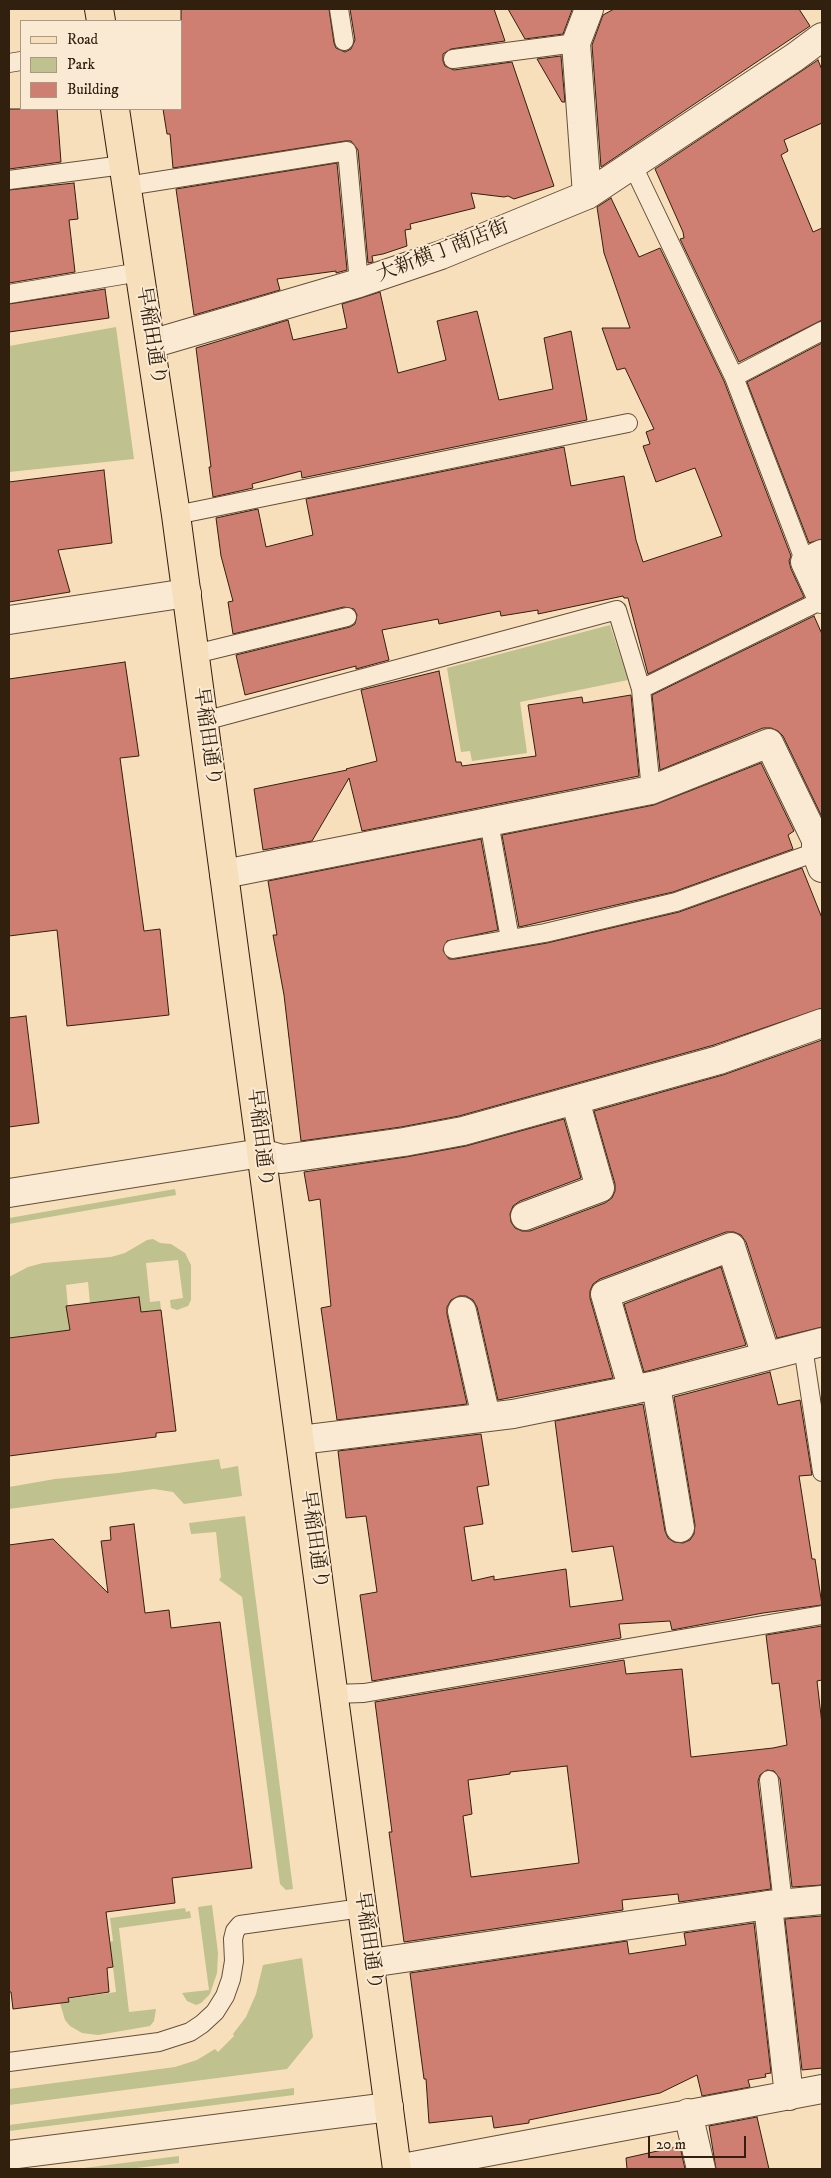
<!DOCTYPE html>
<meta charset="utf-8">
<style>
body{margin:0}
#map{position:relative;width:831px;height:2178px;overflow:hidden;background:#f8dfbb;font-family:"IM FELL DW Pica",serif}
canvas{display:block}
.frame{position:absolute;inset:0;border:10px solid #32200e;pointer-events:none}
.legend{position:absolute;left:20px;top:20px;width:162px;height:90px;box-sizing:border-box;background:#faead3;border:1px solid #aa9984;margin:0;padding:6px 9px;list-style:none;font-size:15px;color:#32200e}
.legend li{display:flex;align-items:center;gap:10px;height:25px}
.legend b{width:25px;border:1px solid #aa9984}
.scale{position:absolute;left:648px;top:2136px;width:98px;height:22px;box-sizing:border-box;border:2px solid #32200e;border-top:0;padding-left:6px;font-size:15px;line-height:18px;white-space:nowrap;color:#32200e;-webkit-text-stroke:4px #faead3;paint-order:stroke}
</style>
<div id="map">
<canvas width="831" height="2178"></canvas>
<div class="frame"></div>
<ul class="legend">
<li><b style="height:6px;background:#f8dfbb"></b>Road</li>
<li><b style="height:14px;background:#bfc18e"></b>Park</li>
<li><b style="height:14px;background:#ce7f72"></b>Building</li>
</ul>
<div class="scale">20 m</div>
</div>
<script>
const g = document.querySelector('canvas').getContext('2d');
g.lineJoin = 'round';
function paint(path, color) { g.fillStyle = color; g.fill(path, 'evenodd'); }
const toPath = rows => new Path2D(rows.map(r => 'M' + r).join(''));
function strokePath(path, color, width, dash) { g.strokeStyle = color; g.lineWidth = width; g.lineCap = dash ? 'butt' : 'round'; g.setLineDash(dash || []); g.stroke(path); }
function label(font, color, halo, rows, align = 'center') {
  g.font = font + ' "IM FELL DW Pica","Noto Serif JP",serif'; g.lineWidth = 4; g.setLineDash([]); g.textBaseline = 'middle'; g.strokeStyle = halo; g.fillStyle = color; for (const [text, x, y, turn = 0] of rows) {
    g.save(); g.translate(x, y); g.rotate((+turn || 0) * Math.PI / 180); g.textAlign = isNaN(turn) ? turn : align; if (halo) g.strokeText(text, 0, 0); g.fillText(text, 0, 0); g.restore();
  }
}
const green = toPath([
 [116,327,134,459,9,472,9,346],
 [610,625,628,680,520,702,527,753,472,761,470,751,461,752,447,668],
 [175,1189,176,1195,9,1224,9,1218],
 [153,1239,160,1243,171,1244,185,1253,191,1265,191,1300,188,1306,177,1310,171,1308,170,1300,183,1298,178,1260,146,1263,150,1302,160,1301,161,1310,141,1312,90,1303,88,1282,66,1285,70,1330,9,1338,9,1277,28,1267,43,1263,111,1257,125,1253,147,1240],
 [219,1459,221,1469,238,1466,242,1496,184,1504,173,1492,154,1489,9,1509,9,1487,55,1479,118,1473],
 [245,1516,293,1889,286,1890,280,1884,242,1597,219,1580,221,1577,216,1532,191,1534,189,1523],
 [212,1905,218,1953,217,1973,210,1994,201,2003,196,2005,187,2001,182,1993,209,1990,198,1907],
 [185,1908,186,1912,190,1911,191,1918,119,1928,129,2012,156,2009,154,2021,150,2026,98,2035,82,2033,70,2026,65,2020,59,2000,116,1992,110,1942,113,1941,110,1918],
 [302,1958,313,2037,287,2069,9,2105,9,2089,175,2067,197,2060,215,2049,218,2052,234,2036,233,2034,246,2017,256,1994,263,1965],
 [294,2088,294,2095,9,2131,9,2125],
 [179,2156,179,2163,128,2169,76,2169]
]);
const building = toPath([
 [181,9,329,9,334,43,336,48,345,52,351,49,355,40,350,9,494,9,505,41,451,49,443,54,443,61,445,66,454,70,512,62,554,186,514,199,508,196,504,197,471,193,475,208,410,224,411,229,405,230,407,246,383,254,372,256,373,262,368,263,358,150,351,141,345,141,173,168,170,134,167,134,163,109,181,109,181,9],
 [508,9,571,9,572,10,563,34,525,39,508,9],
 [614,9,799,9,810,26,601,167,592,45,603,15,614,9],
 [561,56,565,102,562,102,537,59,561,56],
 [818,60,822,70,822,123,784,140,788,151,781,155,813,232,822,228,822,320,739,362,680,239,684,238,683,232,655,169,818,60],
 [9,109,57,109,61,162,9,169,9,109],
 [337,163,347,270,336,273,336,271,277,279,280,290,194,315,176,189,337,163],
 [74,183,78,219,69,220,75,272,9,283,9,190,74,183],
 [611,198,639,257,660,248,724,381,791,556,789,561,791,569,804,597,648,674,628,598,624,598,623,596,538,614,538,610,501,616,500,611,439,624,438,619,382,630,389,660,356,669,356,666,245,695,236,655,350,627,355,624,357,615,354,609,344,607,233,634,228,602,233,601,221,556,216,518,258,509,266,547,313,535,306,499,564,447,571,486,624,476,636,540,643,562,722,536,695,468,656,482,643,446,650,444,646,432,654,429,625,368,617,370,602,328,630,328,604,253,597,207,611,198],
 [105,289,109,318,9,332,9,304,105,289],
 [380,292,398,373,446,360,437,321,477,311,499,400,553,389,544,338,571,331,587,420,302,478,301,471,252,484,253,488,213,497,209,467,211,467,196,348,288,320,293,340,347,328,342,304,380,292],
 [822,343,822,539,809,543,747,382,822,343],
 [104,470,112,543,58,550,70,592,9,602,9,482,104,470],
 [814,616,822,634,822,817,783,736,778,731,771,728,763,728,660,770,652,695,814,616],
 [125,662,139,756,120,758,144,931,160,929,169,1015,67,1026,57,930,9,936,9,679,125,662],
 [439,671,456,762,461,762,462,766,536,756,528,705,582,697,583,703,631,695,639,776,362,831,349,778,312,841,263,850,254,789,347,770,346,769,377,761,361,690,439,671],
 [761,763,794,831,788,835,793,849,673,892,519,927,502,835,654,805,761,763],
 [481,839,498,930,447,941,443,950,449,959,455,959,547,943,679,912,802,868,822,918,822,1008,714,1045,459,1116,401,1127,301,1141,284,995,273,935,277,935,268,881,481,839],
 [26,1016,39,1123,9,1127,9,1018,26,1016],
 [822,1040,822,1327,777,1338,746,1242,741,1235,734,1232,726,1232,600,1279,593,1284,590,1291,590,1298,613,1378,498,1400,477,1307,473,1300,466,1296,459,1296,451,1300,447,1307,447,1314,467,1404,337,1420,321,1308,331,1306,320,1199,309,1201,304,1172,406,1157,466,1146,564,1119,581,1178,520,1201,513,1206,510,1214,511,1222,515,1228,522,1231,530,1231,605,1203,612,1198,615,1191,615,1184,594,1111,723,1075,822,1040],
 [721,1267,746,1345,644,1372,624,1304,721,1267],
 [139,1297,141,1312,161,1310,176,1431,156,1433,156,1437,9,1456,9,1338,70,1330,66,1306,139,1297],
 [770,1372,778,1405,800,1400,812,1475,799,1476,812,1559,815,1559,822,1605,763,1613,672,1630,670,1621,619,1624,621,1638,372,1681,360,1595,377,1592,366,1516,346,1518,338,1451,481,1434,489,1485,477,1487,483,1524,464,1527,472,1581,494,1576,494,1580,566,1569,570,1607,623,1600,613,1546,572,1552,555,1421,643,1404,665,1531,668,1538,674,1542,683,1543,690,1540,694,1534,695,1525,674,1397,770,1372],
 [134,1524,145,1613,169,1610,171,1628,220,1622,252,1868,172,1878,175,1903,106,1912,113,1967,107,1968,109,1992,68,1998,69,2002,13,2009,11,1992,9,1992,9,1545,53,1539,108,1593,101,1541,111,1540,110,1527,134,1524],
 [822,1626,822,1680,817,1681,822,1724,822,1885,792,1887,780,1779,774,1771,767,1770,760,1775,758,1781,771,1889,679,1902,678,1894,622,1900,623,1910,404,1942,389,1832,392,1832,375,1702,624,1660,626,1674,682,1669,691,1757,773,1748,787,1745,779,1683,772,1684,766,1635,822,1626],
 [567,1766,579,1863,471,1877,463,1816,472,1814,468,1780,510,1774,510,1772,567,1766],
 [822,1916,822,2068,802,2070,785,1919,822,1916],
 [754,1923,771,2073,765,2074,766,2077,748,2080,750,2087,702,2096,697,2075,660,2093,529,2120,529,2123,494,2128,492,2116,429,2123,426,2079,424,2079,410,1973,627,1941,629,1954,686,1945,684,1933,754,1923],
 [757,2117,769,2169,716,2169,709,2126,757,2117],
 [680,2146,685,2169,627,2169,626,2158,680,2146]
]);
const service = toPath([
 [339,9,344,41],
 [453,59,576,43],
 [9,63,21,61],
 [633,166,734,377,805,562],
 [9,180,123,165],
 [127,186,347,151,359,283],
 [9,294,140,272],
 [734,377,822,331],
 [176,515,628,423],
 [195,654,347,617],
 [641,689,822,600],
 [204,721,617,610,641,689,651,790],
 [489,822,510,939],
 [453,949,545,933,676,902,816,852],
 [803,1347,822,1472],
 [333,1694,364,1693,822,1615],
 [769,1780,783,1904],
 [9,2062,159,2042,190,2032,202,2024,215,2012,225,1996,231,1979,234,1961,233,1939,235,1931,240,1925,362,1908]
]);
const minor = toPath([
 [587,195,576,43,589,9],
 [151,344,359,283,441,255,587,195,795,57,822,37],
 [822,599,805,562,822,554],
 [9,620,187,593],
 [224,874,651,790,769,743,816,840,816,852,822,868],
 [261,1153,282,1159,404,1142,463,1131,719,1060,822,1023],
 [525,1216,600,1188,575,1100],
 [462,1311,486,1417],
 [656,1385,680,1528],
 [633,1390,605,1294,731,1247,766,1356],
 [300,1440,513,1414,656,1385,822,1342],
 [768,1905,789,2096],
 [370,1963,768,1905,822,1900],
 [688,2113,701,2169],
 [397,2169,822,2089]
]);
const tertiary = toPath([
 [9,1193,261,1153],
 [9,2155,389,2107]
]);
const primary = toPath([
 [99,9,101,21],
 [115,109,176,515,397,2169]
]);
const streetNames = [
 ["大新横丁商店街",443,252,-21],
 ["早稲田通り",150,336,81],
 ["早稲田通り",206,737,82],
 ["早稲田通り",259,1138,83],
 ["早稲田通り",313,1540,82],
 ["早稲田通り",367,1941,82]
];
paint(green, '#bfc18e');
paint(building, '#ce7f72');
strokePath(building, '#32200e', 1);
strokePath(service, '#645039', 20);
strokePath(minor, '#645039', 30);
strokePath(tertiary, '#645039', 30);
strokePath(primary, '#32200e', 30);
strokePath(service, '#faead3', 18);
strokePath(minor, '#faead3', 28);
strokePath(tertiary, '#faead3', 28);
strokePath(primary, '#f8dfbb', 28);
label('20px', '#32200e', '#faead3', streetNames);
</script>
